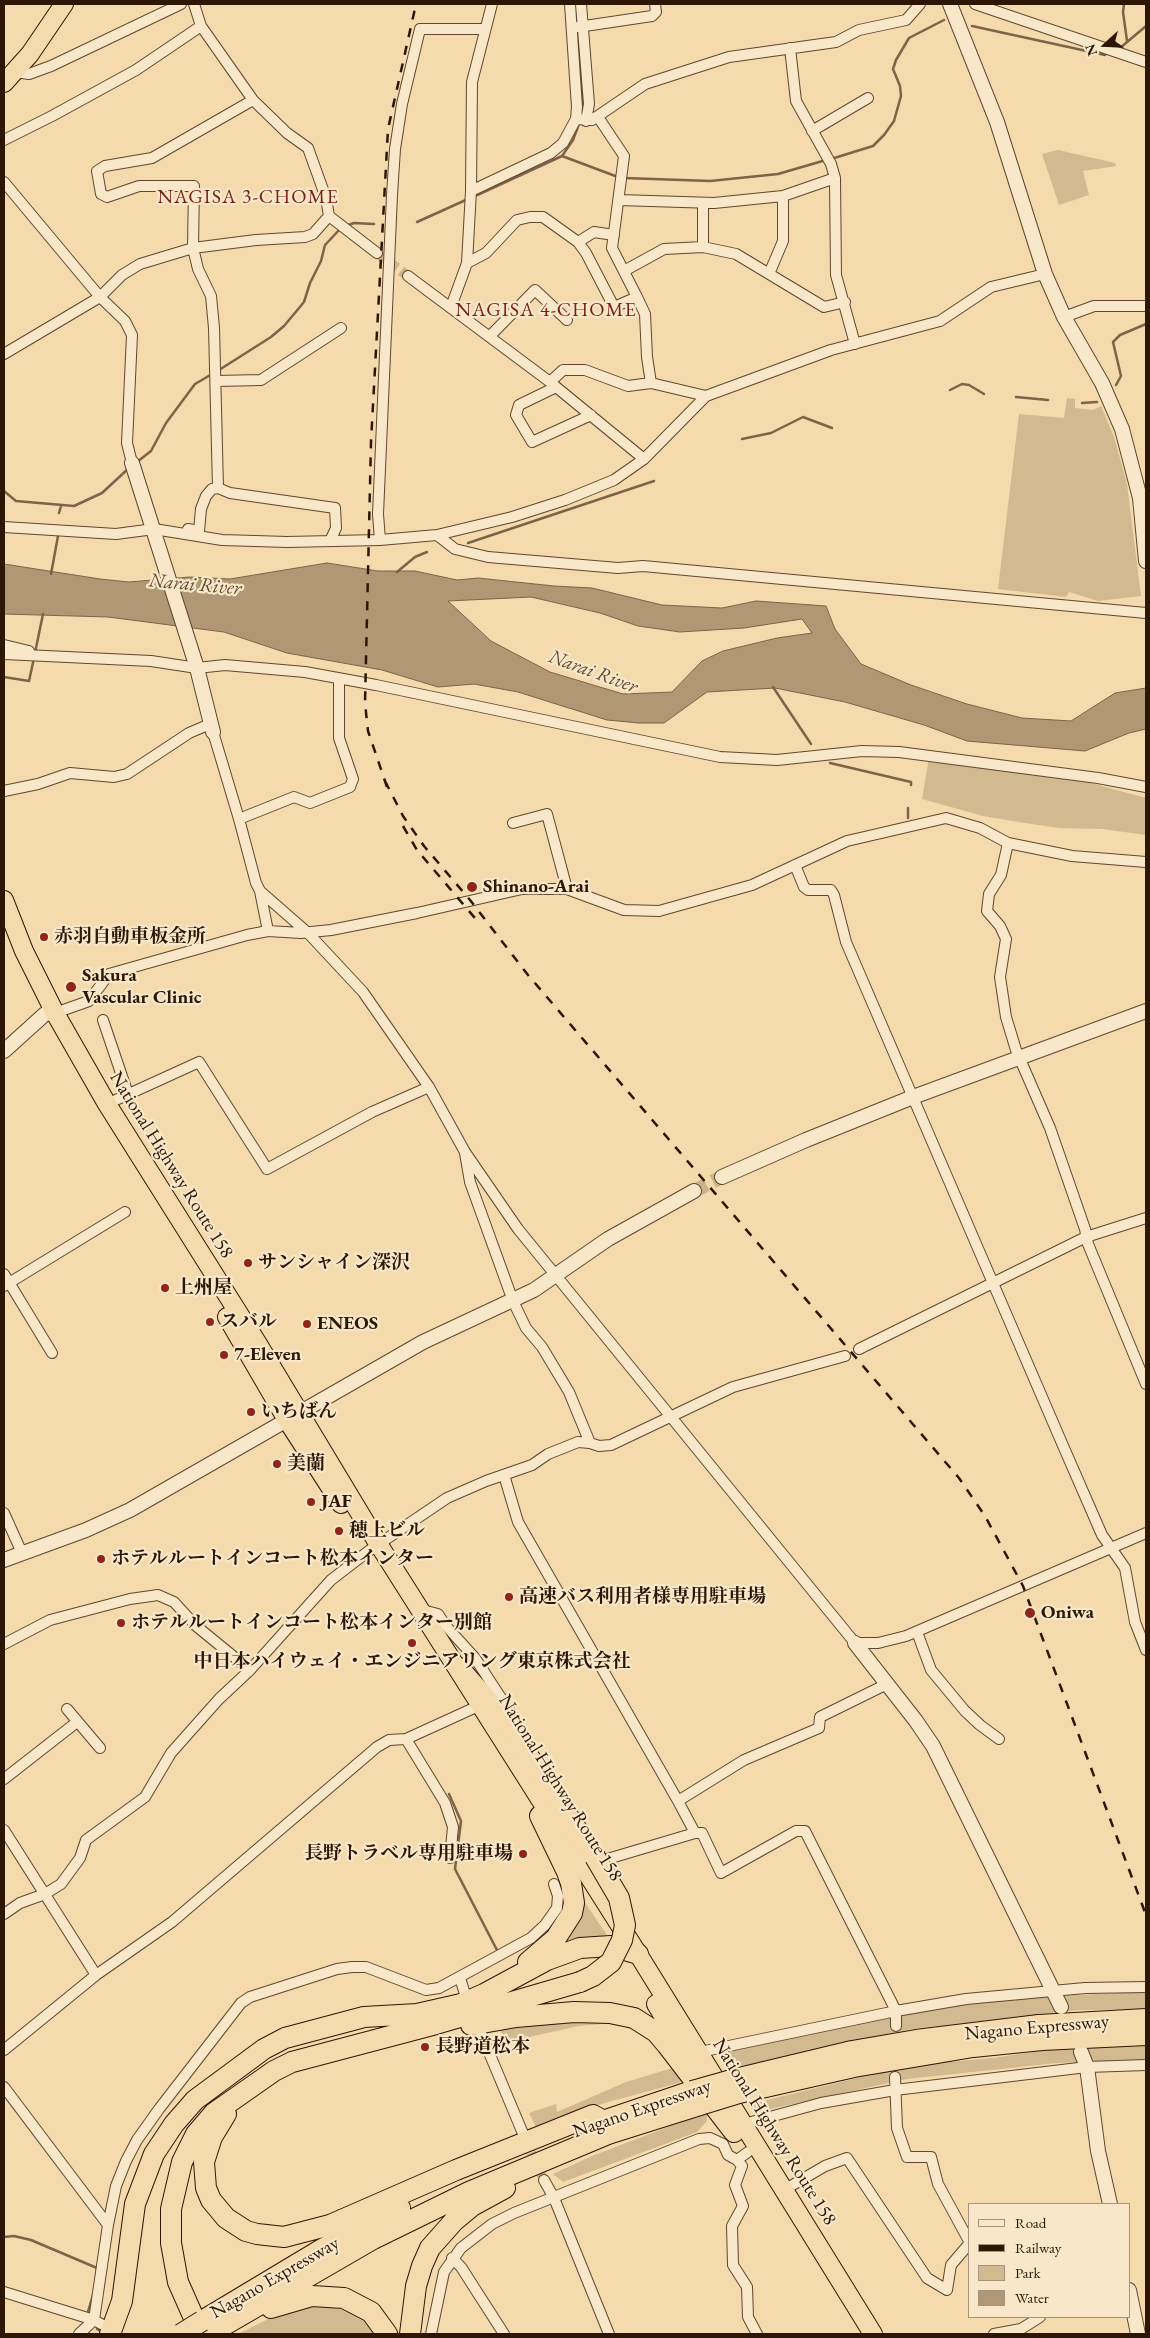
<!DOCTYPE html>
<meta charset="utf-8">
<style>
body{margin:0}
#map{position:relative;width:1150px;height:2338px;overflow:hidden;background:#f4daac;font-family:"EB Garamond",serif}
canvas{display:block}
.frame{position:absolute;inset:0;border:5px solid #2e1605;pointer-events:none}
.legend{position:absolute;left:968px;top:2203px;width:162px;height:115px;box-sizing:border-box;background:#f8e7c9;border:1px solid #a7937b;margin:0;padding:6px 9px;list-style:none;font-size:15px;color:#2e1605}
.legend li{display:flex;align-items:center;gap:10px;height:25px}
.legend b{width:25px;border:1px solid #a7937b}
.north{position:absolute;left:1080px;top:20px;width:50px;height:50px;-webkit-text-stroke:4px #f8e7c9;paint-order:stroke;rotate:250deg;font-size:14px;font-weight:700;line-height:20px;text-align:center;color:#2e1605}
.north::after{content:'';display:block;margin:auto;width:18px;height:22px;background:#2e1605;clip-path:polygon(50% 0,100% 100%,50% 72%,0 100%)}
</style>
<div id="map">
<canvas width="1150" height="2338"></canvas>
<div class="frame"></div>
<ul class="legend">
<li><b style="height:6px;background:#f8e7c9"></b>Road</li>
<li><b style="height:6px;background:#2e1605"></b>Railway</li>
<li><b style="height:14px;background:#d2b990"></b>Park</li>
<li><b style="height:14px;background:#b19773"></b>Water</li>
</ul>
<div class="north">N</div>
</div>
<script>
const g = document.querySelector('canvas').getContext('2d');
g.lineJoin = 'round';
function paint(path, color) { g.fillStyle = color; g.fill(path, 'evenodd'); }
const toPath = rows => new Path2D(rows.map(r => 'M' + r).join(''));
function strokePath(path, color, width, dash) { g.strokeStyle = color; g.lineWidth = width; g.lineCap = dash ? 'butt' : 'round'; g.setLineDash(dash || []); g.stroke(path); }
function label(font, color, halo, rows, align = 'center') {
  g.font = font + ' "EB Garamond","Noto Serif JP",serif'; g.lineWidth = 4.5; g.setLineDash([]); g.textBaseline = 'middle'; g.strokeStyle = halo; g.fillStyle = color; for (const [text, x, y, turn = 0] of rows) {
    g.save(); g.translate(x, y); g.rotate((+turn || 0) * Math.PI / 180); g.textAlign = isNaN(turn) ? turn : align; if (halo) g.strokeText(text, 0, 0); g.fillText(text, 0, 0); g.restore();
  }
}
const green = toPath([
 [1058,150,1115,163,1116,166,1083,171,1089,195,1059,205,1042,154],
 [1067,398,1075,399,1075,408,1093,410,1101,406,1114,437,1127,484,1141,596,1098,601,1069,592,1066,597,998,589,1019,414,1064,418],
 [929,758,1087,782,1146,798,1146,835,1103,829,1059,828,1012,821,983,816,922,799],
 [581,1897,611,1941,557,1952],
 [1146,1992,1146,2009,1081,2010,911,2029,729,2069,725,2067,722,2062,727,2052,746,2046,902,2014,1005,1998],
 [606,2016,649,2036,614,2023,579,2026,506,2042,498,2026],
 [1146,2043,1146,2060,1057,2063,907,2079,756,2112,747,2105,881,2072,926,2064,993,2058,1055,2049],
 [676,2067,686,2081,601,2104,536,2127,529,2113,556,2104,557,2112,626,2082],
 [707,2114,707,2121,697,2132,563,2182,553,2174,592,2156,697,2116],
 [296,2305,355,2306,379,2334,238,2334]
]);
const water = toPath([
 [327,563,378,571,415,571,457,580,478,578,554,586,592,588,662,605,722,608,756,601,826,606,835,629,861,664,911,685,967,704,1022,718,1071,721,1115,693,1146,688,1146,729,1129,733,1085,751,967,741,924,725,845,702,775,688,707,692,664,723,639,723,607,720,518,692,474,684,438,687,382,670,287,653,224,632,108,617,4,614,4,564,100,579,129,582,190,577,230,579,327,563],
 [531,597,600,613,638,626,680,632,744,628,802,619,812,633,777,638,723,651,702,661,672,692,623,694,550,672,491,641,448,601,531,597]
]);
const stream = toPath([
 [576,4,577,24],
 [1124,4,1123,12,1127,41],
 [972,26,1105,55],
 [578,30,583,109],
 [1120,48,1146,26],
 [562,156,618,177],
 [831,159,873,146,884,135,894,121,901,96,900,86,893,69,896,60,909,38,944,20],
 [624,178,710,181,778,174,826,160],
 [473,197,562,156,573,140,580,121],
 [417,222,468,199],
 [346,226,354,223,374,224],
 [219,370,271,337,284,326,304,302,310,283,321,261,325,245,341,228],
 [1116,385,1121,376,1113,342,1120,335,1146,324],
 [950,390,962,384,969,385,984,394],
 [1016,397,1048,400],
 [1082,403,1097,402],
 [742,439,771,433,803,417,832,428],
 [137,462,151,451,166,423,195,384,212,374],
 [4,491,16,501,74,506,102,493,129,468],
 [59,513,61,506],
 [468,543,654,481],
 [397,572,415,557,427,552],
 [51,574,58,536],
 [35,653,43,614],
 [4,677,29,681,34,658],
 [773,687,811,744],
 [830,763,911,782,911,785],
 [908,808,908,818],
 [449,1794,461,1821,455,1869,498,1952],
 [4,2237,14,2236,31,2240,97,2268,97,2271],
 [87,2315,93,2295],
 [97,2329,102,2332]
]);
const minorTunnel = toPath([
 [377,253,408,276],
 [525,2139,544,2180]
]);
const tertiaryTunnel = toPath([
 [694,1191,722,1177]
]);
const minor = toPath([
 [194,4,201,26,253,100,287,133,308,148,326,198,329,216,377,253],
 [581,4,589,104,586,121],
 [975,4,1146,62],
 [578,27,652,16,656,12,655,4],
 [790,48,796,101,831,164,835,178,836,275,855,344],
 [15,72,29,74,51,66,181,4],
 [253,100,152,158,105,166,97,171,101,194,107,197,139,186,194,186,193,248,198,269,211,296,214,328,218,488,230,493,335,508,336,528,330,541],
 [598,117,624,156,612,248,637,297],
 [576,119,592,120,645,84,729,57,836,42,859,30,906,20,920,4],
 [812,131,868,98],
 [4,140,52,116,136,70,201,26],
 [4,182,100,297,125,321,132,335,127,443,132,463],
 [471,191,551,153,563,143,576,119,577,107,570,4],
 [619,200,714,203,783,196,835,178],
 [703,203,703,247],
 [578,242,594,232,614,235],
 [467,263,486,253,517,220,530,217,543,217,578,242,586,253,614,307,637,297,645,314,647,357,651,383,706,396],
 [624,271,664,249,703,247,736,254,824,307,845,302],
 [769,274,783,241,783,196],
 [408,276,550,382,644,459],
 [451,307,467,263,471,191,472,82,492,4],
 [1064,317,1094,306,1146,306],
 [490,336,535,290,567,320],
 [4,354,100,297,122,275,140,264,193,248,256,240,305,237,313,234,329,216],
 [216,381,261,380,341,328],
 [550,382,563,370,585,370,628,386,651,383],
 [556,387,519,405,516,415,532,442,591,415],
 [4,527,116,534,154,529,222,540,287,542,380,540,437,535,512,517,565,500,614,480,644,459,706,396,831,350,940,321,991,287,1045,274],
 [188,529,199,531,201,509,206,496,212,489,218,488],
 [437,535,455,549,488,557,618,568,643,566,1146,613],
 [380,540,378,514,392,195,395,149,402,104,420,29,485,29],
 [4,645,29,651],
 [4,654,151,661,197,668,225,665,305,672,376,685,720,757,777,760,862,751,899,752,1098,778,1146,787],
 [213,732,239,819,256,883,260,891,308,933,363,992,429,1087,465,1152,518,1229,855,1643,878,1643,906,1636,1146,1533],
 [4,791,38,784,70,773,114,777,127,774,189,733,210,724],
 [239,819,294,797,310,803,350,787,353,779,339,738,339,679],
 [513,823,547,814,567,889],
 [1008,843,1001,875,989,894,987,911,1000,926,1006,939,1000,977,1006,1017,1016,1050,1050,1128,1085,1229,1088,1244,1146,1384],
 [795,865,804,887,808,890,831,890,834,895,846,942,1061,1441,1102,1535,1125,1568,1135,1622,1146,1650],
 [260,891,268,931],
 [55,1013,89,1001,109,974,247,935,268,931,301,933,331,930,417,913,522,889,567,889,624,910,659,911,752,885,847,841,946,818,980,828,1008,843,1072,856,1146,862],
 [103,1020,128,1094],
 [107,1104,199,1062,267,1169,372,1112,429,1087],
 [465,1153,470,1182,513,1301,526,1328,542,1347,569,1392,590,1443],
 [4,1274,52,1353],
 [4,1286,125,1212],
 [859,1349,1086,1237,1146,1218],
 [504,1475,518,1522,678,1801,744,1760,819,1728,820,1717,887,1684],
 [4,1513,22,1553],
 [422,1610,438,1614,446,1626,475,1658,514,1718],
 [917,1632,931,1670,965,1711,980,1725,999,1739],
 [4,1644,50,1620,130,1599,158,1595,174,1602,195,1625,250,1670],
 [67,1709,100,1748],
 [406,1739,445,1803,453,1827,450,1858],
 [4,1779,77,1722],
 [678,1801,695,1833,702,1833,721,1873,796,1831,805,1831,896,2011,896,2026],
 [4,1830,96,1975],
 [604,1860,695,1833],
 [4,1914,20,1903,45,1894,61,1884,80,1858,86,1840,145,1797,171,1753,219,1699,250,1670,331,1580,370,1550,447,1498,486,1481,532,1465,548,1454,578,1442,590,1443,599,1446,611,1445,733,1387,845,1356],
 [460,1978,465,1994],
 [480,2031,524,2136],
 [4,2050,96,1975,172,1922,377,1747,389,1740,406,1739,474,1708],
 [700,2052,896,2011,966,1999,1085,1988,1146,1987],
 [895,2077,897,2128,907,2157,931,2157,938,2184,969,2241],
 [4,2087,108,2225],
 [744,2124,821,2103,895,2090,1087,2067,1146,2065],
 [737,2160,742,2166,735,2185,743,2206,732,2226,733,2265,747,2287,748,2317,757,2334],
 [544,2180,554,2198,609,2334],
 [784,2190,825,2166,847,2158,927,2278,947,2290,951,2265,969,2244],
 [452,2258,461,2267,504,2334],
 [4,2292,94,2320,103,2325],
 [79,2334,94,2320,108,2225,116,2186,126,2161,137,2140,159,2109,241,2003,250,1997,337,1969,352,1967,366,1967,426,1990,439,1988,531,1938,545,1925,557,1908,558,1896,554,1884],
 [431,2334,444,2272,461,2248,492,2224,514,2213,699,2139,710,2138,723,2144,728,2155,737,2160,748,2152],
 [994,2334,1021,2329,1040,2317]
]);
const tertiary = toPath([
 [950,4,997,122,1045,274,1064,317,1102,383,1122,429,1140,498,1146,561],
 [132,463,197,668,213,732],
 [4,1051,45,1014,55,1013],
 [722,1177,806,1140,913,1097,1146,1011],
 [4,1560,86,1530,130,1510,423,1342,534,1290,608,1239,694,1191],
 [855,1643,916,1721,933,1746,1061,2007],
 [1081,2052,1087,2067,1098,2151,1110,2204],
 [1129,2290,1138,2334]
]);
const trunk = toPath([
 [4,83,30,54,64,4],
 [4,900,24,951,55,1013,107,1104,258,1344,379,1545,638,1954,873,2334],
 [227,1317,287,1420,341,1504],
 [656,2004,696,2070]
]);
const motorway = toPath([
 [459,1668,504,1719,595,1857],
 [528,1962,556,1938,572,1913,574,1903,571,1883,567,1872,540,1816],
 [471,2025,516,2017,574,2012,610,2013,634,2018,656,2032,667,2045,734,2132],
 [731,2080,852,2051,916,2040,1039,2025,1146,2019],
 [739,2093,854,2067,973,2047,1042,2040,1146,2035],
 [226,2114,212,2137,204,2162,206,2188,211,2200,226,2218,246,2231,257,2234,284,2237,330,2225,456,2170,593,2115,602,2120],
 [591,2125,692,2091],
 [271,2308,312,2296,344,2298,371,2312,387,2334],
 [202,2321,322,2249,400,2208],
 [110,2334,122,2301,135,2204,154,2154,174,2124,195,2100,264,2049,285,2038,364,2017,417,2014,461,2004,484,1994,547,1960,580,1948,611,1946,638,1954],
 [201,2334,178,2282,171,2243,171,2209,182,2162,196,2134,214,2113,274,2071,292,2062,436,2024,580,1982],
 [209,2334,373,2239,469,2192,608,2134,700,2105],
 [410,2334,416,2286,422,2266,430,2248,454,2221,472,2206,505,2188]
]);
const rail = toPath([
 [385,781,403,816,424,846,470,900,528,975,959,1478,985,1516,1023,1586,1146,1915],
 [387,787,368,731,365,703,371,442,388,129,416,4],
 [403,826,417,850,480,924]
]);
const motorwayBridge = toPath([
 [580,1982,593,1976,611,1962,622,1940,625,1925,619,1898,595,1857],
 [692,2091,731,2080],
 [700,2105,739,2093],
 [181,2334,202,2321]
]);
const markers = [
 [472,887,6,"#8f2418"],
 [44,937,5,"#8f2418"],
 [71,987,6,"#8f2418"],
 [248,1263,5,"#8f2418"],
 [165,1288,5,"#8f2418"],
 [210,1322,5,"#8f2418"],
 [307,1324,5,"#8f2418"],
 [224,1355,5,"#8f2418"],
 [251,1412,5,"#8f2418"],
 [277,1464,5,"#8f2418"],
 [311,1502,5,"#8f2418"],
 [339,1531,5,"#8f2418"],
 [101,1559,5,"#8f2418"],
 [509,1597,5,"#8f2418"],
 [1030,1613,6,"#8f2418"],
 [121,1623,5,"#8f2418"],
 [412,1643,5,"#8f2418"],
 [523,1854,5,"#8f2418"],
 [425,2047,5,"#8f2418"]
];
const poiNames = [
 ["Shinano-Arai",483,887],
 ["赤羽自動車板金所",54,937],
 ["Sakura",82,976],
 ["Vascular Clinic",82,998],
 ["サンシャイン深沢",258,1263],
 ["上州屋",175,1288],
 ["スバル",220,1322],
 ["ENEOS",317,1324],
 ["7-Eleven",234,1355],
 ["いちばん",261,1412],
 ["美蘭",287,1464],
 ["JAF",321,1502],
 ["穂上ビル",349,1531],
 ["ホテルルートインコート松本インター",111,1559],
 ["高速バス利用者様専用駐車場",519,1597],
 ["Oniwa",1041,1613],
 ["ホテルルートインコート松本インター別館",131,1623],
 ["中日本ハイウェイ・エンジニアリング東京株式会社",412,1662,"center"],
 ["長野トラベル専用駐車場",513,1854,"right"],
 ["長野道松本",435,2047]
];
const streetNames = [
 ["National Highway Route 158",171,1165,58],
 ["National Highway Route 158",560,1788,58],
 ["Nagano Expressway",1037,2028,-5],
 ["Nagano Expressway",642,2109,-19],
 ["National Highway Route 158",774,2132,58],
 ["Nagano Expressway",275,2278,-30]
];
const neighbourhoodNames = [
 ["NAGISA 3-CHOME",248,198],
 ["NAGISA 4-CHOME",546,311]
];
const waterNames = [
 ["Narai River",195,585,5],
 ["Narai River",593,672,20]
];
paint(green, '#d2b990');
paint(water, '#b19773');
strokePath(water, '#7d6347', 1);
strokePath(stream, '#7d6347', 2.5);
strokePath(minorTunnel, '#ccb38b', 10, [10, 5]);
strokePath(tertiaryTunnel, '#ccb38b', 14, [14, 7]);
strokePath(minor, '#60472f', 12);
strokePath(tertiary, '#60472f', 16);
strokePath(trunk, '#2e1605', 20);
strokePath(motorway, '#2e1605', 22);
strokePath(minor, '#f8e7c9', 10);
strokePath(tertiary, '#f8e7c9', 14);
strokePath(trunk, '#f4daac', 18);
strokePath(motorway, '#f4daac', 20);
strokePath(rail, '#2e1605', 2.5, [9, 9]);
strokePath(motorwayBridge, '#2e1605', 22, []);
strokePath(motorwayBridge, '#f4daac', 20);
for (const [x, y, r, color] of markers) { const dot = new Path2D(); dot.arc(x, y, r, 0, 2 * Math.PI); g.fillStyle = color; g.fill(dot); strokePath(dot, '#f8e7c9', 2); }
label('bold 19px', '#2e1605', '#f8e7c9', poiNames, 'left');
label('19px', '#2e1605', '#f8e7c9', streetNames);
g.letterSpacing = '1px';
label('20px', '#7a1f14', '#f8e7c9', neighbourhoodNames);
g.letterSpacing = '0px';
label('italic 20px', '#624a31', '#f8e7c9', waterNames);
</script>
